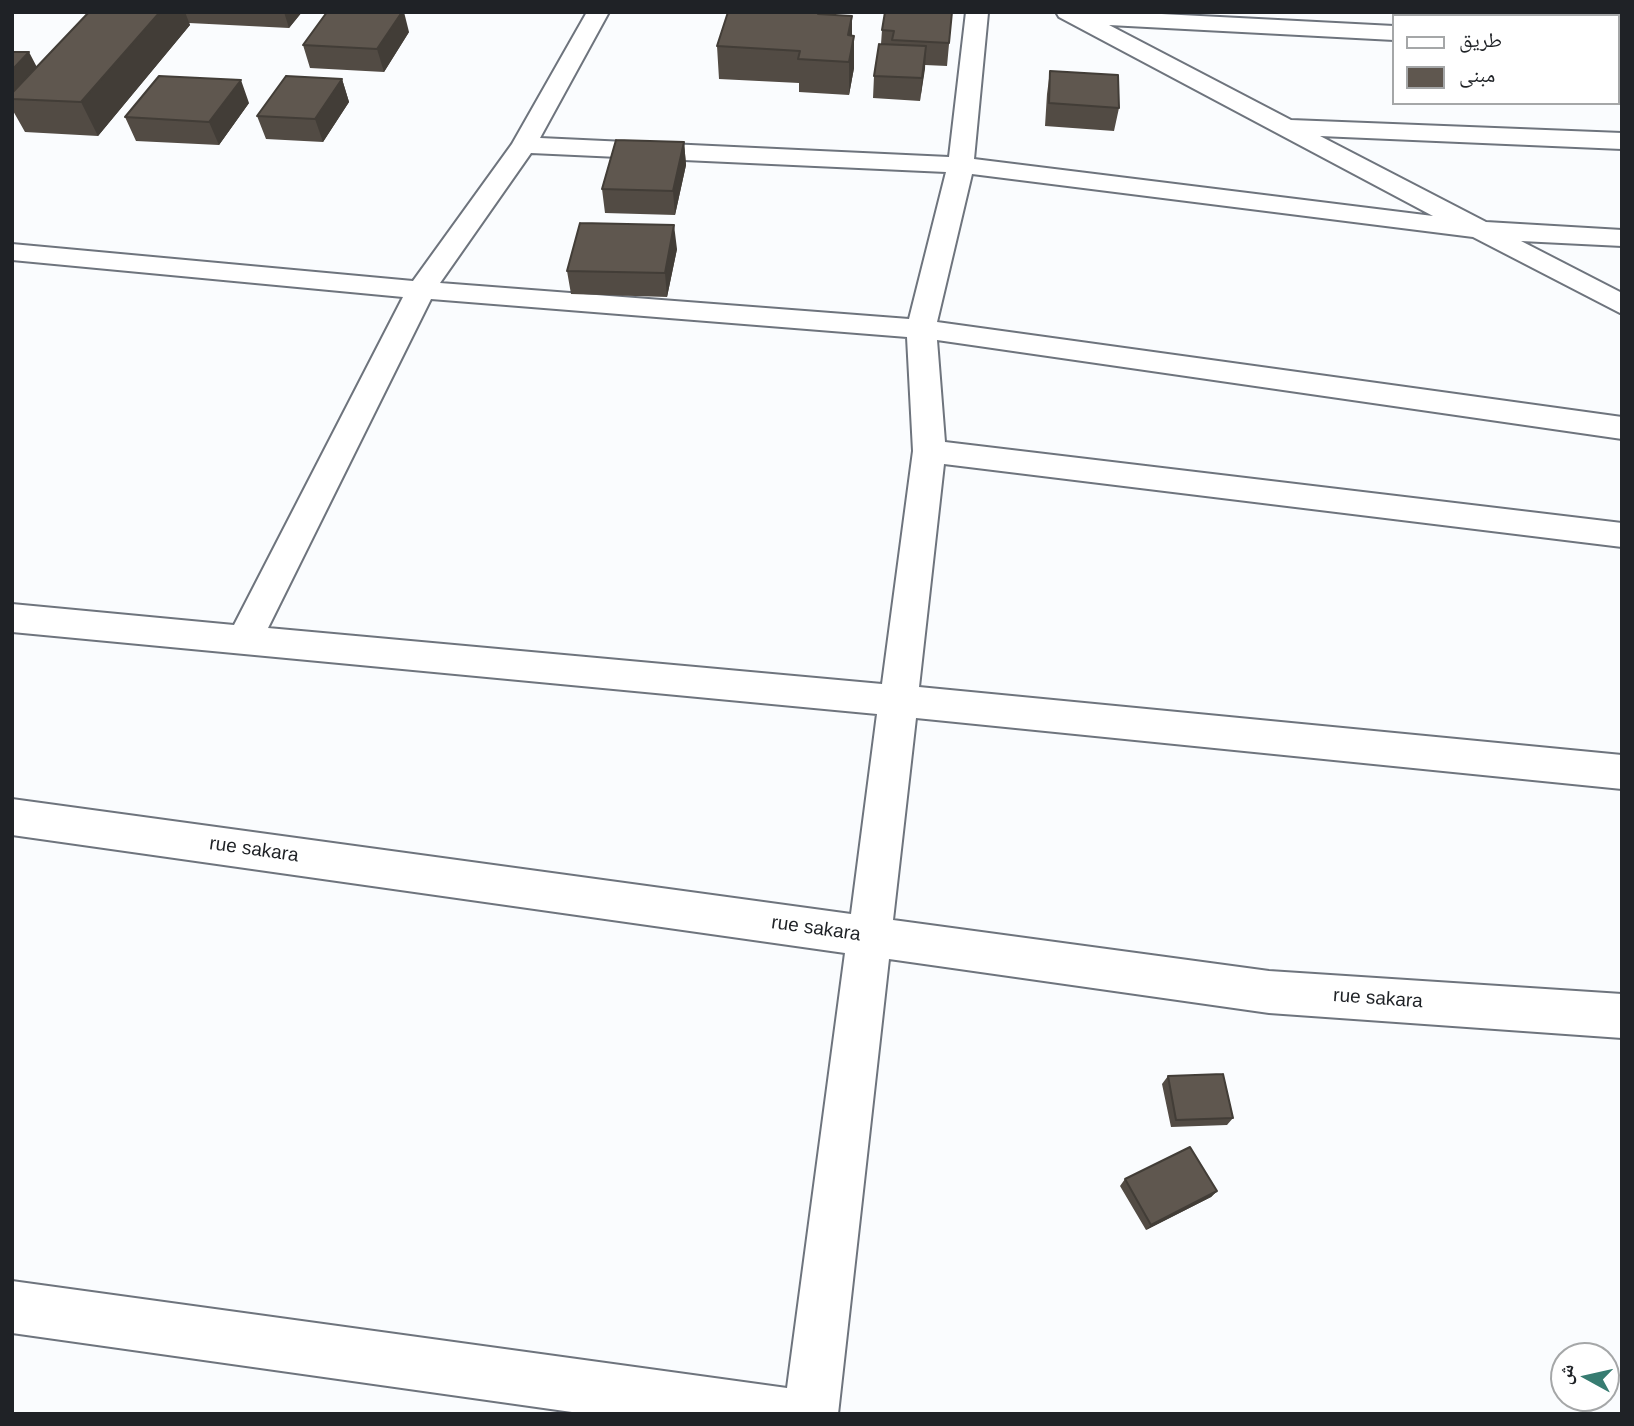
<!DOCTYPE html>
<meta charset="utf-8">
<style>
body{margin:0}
#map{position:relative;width:1634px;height:1426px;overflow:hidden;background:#fafcfe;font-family:Helvetica,"Noto Naskh Arabic",sans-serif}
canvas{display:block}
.frame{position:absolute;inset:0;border:14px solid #1f2226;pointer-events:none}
.legend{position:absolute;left:1392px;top:14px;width:228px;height:91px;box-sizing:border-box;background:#fff;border:2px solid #a5a7a8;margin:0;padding:9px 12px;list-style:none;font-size:21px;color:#1f2226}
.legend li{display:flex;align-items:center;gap:14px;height:35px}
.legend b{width:35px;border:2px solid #a5a7a8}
.north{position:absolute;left:1550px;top:1342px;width:70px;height:70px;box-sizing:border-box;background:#fff;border:2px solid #a5a7a8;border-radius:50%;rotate:278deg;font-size:19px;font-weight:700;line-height:28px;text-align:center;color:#1f2226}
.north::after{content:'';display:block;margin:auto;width:24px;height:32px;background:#377c71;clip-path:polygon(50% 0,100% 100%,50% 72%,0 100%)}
</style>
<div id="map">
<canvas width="1634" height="1426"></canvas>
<div class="frame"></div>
<ul class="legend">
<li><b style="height:9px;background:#fff"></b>طريق</li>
<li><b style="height:19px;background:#5f574f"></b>مبنى</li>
</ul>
<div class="north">ش</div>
</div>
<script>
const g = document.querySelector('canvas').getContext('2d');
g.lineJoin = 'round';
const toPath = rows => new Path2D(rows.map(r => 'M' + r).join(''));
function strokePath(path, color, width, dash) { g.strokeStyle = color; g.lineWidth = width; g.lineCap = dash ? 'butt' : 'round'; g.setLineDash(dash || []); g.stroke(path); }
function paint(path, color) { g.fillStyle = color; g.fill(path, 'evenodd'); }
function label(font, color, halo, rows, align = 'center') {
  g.font = font + ' Helvetica,sans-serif'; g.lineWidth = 7; g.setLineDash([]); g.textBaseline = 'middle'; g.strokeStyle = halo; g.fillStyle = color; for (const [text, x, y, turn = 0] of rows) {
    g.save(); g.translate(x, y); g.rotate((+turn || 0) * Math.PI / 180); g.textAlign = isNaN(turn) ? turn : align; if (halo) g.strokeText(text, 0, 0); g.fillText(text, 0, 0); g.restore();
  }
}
const street = toPath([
 [587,12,609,12,540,138,949,157,966,12,988,13,974,159,1433,216,1059,17,1056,12,1123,12,1394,26,1394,40,1109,25,1291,120,1622,133,1622,149,1320,136,1486,222,1622,230,1622,246,1521,241,1622,293,1622,314,1473,237,972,174,937,322,1622,417,1622,439,937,340,945,442,1622,523,1622,547,944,464,919,687,1622,755,1622,789,916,718,893,920,1269,971,1622,994,1622,1038,1269,1013,889,959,838,1414,586,1414,12,1333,12,1281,787,1388,845,953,12,835,12,799,851,914,877,714,12,632,12,604,234,625,403,297,12,260,12,244,413,281,512,144,587,12],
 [531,153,946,172,909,319,440,283,531,153],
 [431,299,907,337,913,451,882,684,268,628,431,299],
 [1587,12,1609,12,1611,16,1589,16,1587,12],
 [1618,39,1622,39,1622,53,1618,53,1618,39]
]);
const wall = toPath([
 [89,12,302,12,289,28,189,23,190,25,98,136,25,132,12,109,12,52,37,67],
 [728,12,821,12,821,14,852,36,854,68,849,95,799,92,799,83,719,79,717,46],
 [952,12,947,66,925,65,920,101,873,98,874,76,881,44,882,30],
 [409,32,384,72,310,68,303,45],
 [1050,71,1119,108,1114,131,1045,126,1047,94],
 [342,79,349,102,323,142,266,139,257,116],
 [249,103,219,145,136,141,125,117],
 [684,142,686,165,675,215,605,213,602,189],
 [677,249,667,297,571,294,567,271],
 [1168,1076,1233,1118,1227,1125,1171,1127,1162,1084],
 [1125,1179,1217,1191,1211,1197,1146,1230,1120,1186]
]);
const shadedWall = toPath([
 [160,12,185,12,190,25,98,136,81,102],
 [284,12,302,12,289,28],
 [402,12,404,12,409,32,384,72,377,49],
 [852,16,852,49,848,35],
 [854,36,854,68,849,95,849,62],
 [926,46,925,69,920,101,922,78],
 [29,52,41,75,12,99,12,70],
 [342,79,349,102,323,142,315,119],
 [241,80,249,103,219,145,209,122],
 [684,142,686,165,675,215,673,191],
 [674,225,677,249,667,297,665,273],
 [1217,1191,1211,1197,1146,1230,1151,1225]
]);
const building = toPath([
 [89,12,160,12,81,102,12,99,12,93,89,12],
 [327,12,402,12,377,49,303,45,327,12],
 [728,12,818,12,818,14,852,16,848,35,854,36,849,62,798,59,800,51,717,46,728,12],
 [885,12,952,12,949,43,892,40,894,31,882,30,885,12],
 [879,44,926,46,922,78,874,76,879,44],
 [12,52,29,52,12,70,12,52],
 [1050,71,1118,75,1119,108,1049,103,1050,71],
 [159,76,241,80,209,122,125,117,159,76],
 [286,76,342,79,315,119,257,116,286,76],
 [616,140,684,142,673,191,602,189,616,140],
 [580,223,674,225,665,273,567,271,580,223],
 [1223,1074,1233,1118,1176,1120,1168,1076,1223,1074],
 [1190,1147,1217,1191,1151,1225,1125,1179,1190,1147]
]);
const streetNames = [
 ["rue sakara",254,850,8],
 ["rue sakara",816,929,8],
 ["rue sakara",1378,999,4]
];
strokePath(street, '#6e747d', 4);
paint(street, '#fff');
paint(wall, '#524b44');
paint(shadedWall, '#423d37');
paint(building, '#5f574f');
strokePath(building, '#423d37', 2);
label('19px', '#1f2226', '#fff', streetNames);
</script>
